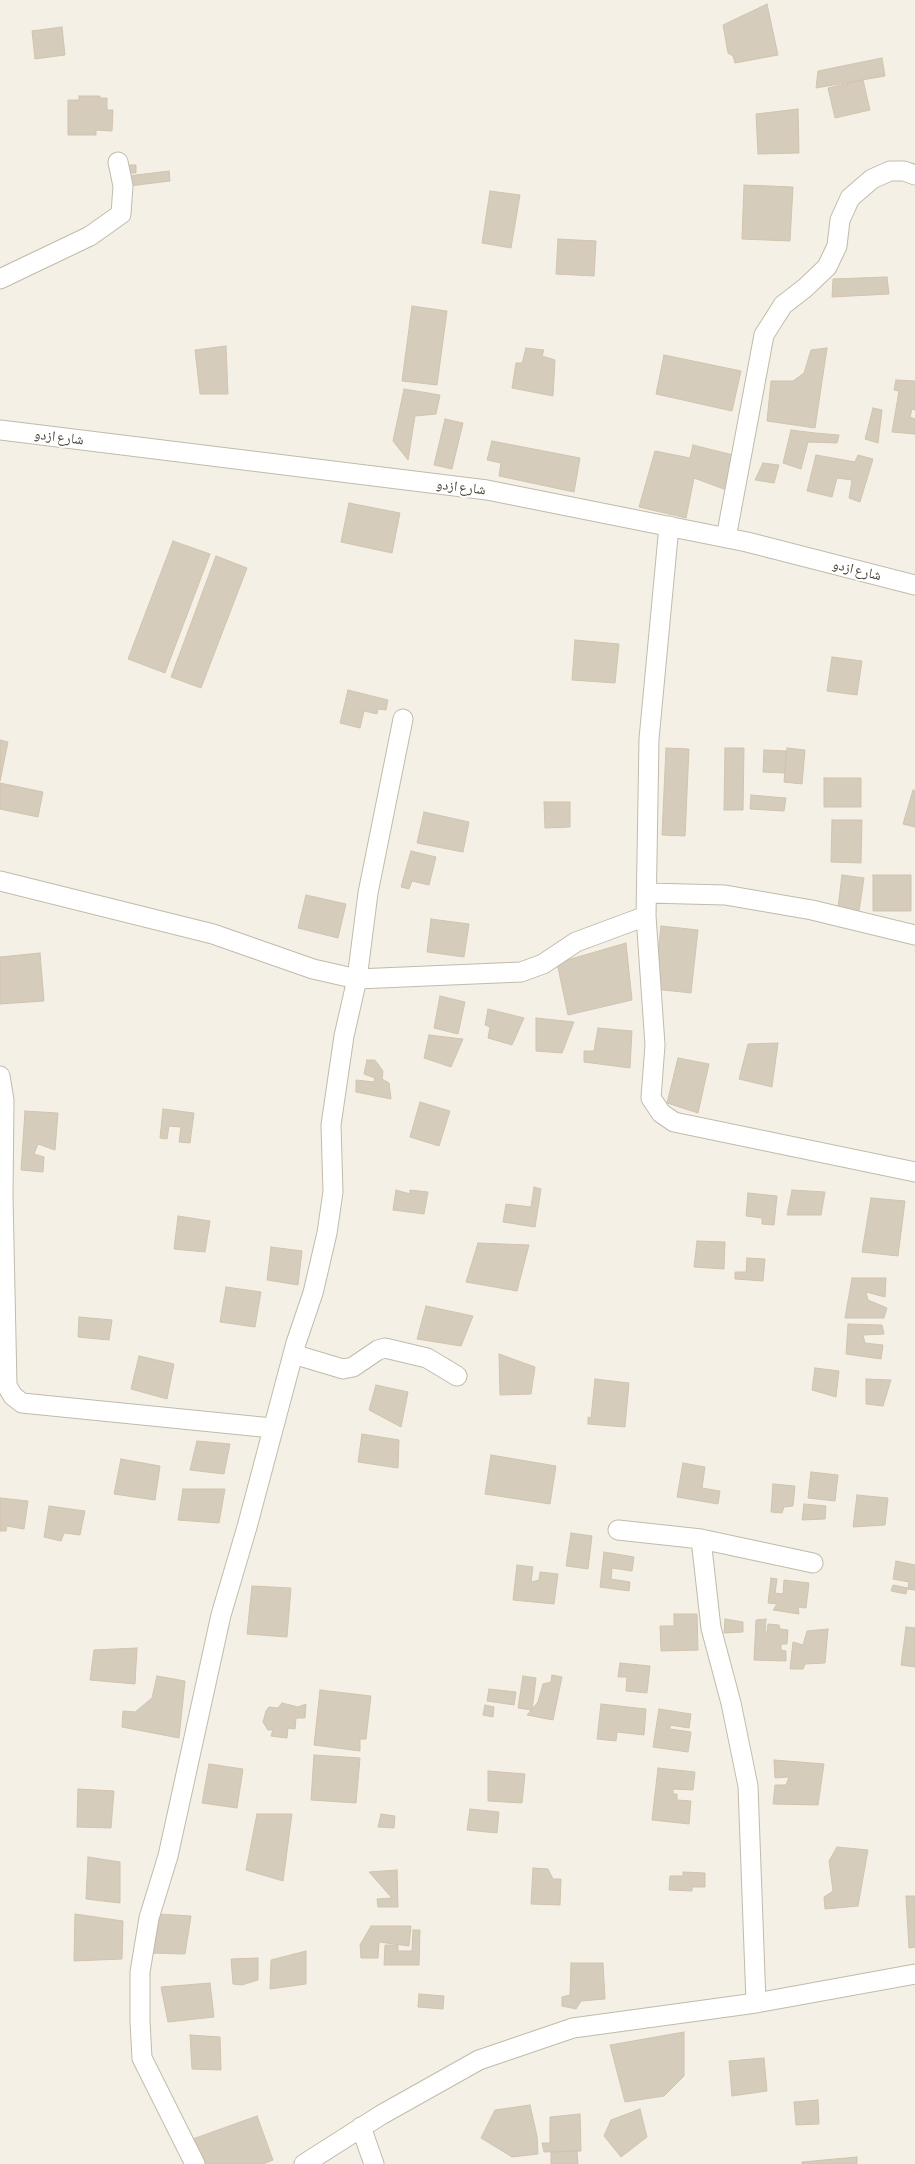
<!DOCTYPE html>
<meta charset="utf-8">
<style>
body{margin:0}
canvas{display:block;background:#f4f0e6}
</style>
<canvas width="915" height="2164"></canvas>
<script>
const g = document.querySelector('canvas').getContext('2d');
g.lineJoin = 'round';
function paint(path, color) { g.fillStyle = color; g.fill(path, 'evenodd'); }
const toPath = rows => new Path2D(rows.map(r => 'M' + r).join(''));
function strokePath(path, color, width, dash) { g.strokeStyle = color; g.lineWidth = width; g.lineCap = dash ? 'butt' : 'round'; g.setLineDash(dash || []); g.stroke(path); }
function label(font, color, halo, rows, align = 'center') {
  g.font = font + ' "Asap Condensed","Noto Naskh Arabic",sans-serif'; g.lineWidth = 4; g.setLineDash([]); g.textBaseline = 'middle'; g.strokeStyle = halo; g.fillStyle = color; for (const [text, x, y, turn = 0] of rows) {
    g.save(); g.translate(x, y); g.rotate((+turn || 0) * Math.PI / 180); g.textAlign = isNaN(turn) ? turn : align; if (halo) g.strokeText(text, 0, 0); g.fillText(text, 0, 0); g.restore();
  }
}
const building = toPath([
 [767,4,778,55,735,63,733,56,728,53,723,25,767,4],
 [62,27,65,55,35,59,32,31,62,27],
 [882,58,885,76,816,88,818,71,882,58],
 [863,80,870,110,835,118,828,88,863,80],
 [79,96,100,96,100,98,107,98,107,110,113,110,112,131,96,130,96,135,68,135,68,100,79,100,79,96],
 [798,109,799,153,758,154,756,114,798,109],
 [128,165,136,165,136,173,128,173,128,165],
 [169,171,170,181,129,186,128,176,169,171],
 [744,185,793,187,790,241,742,239,744,185],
 [490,191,520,195,511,248,482,243,490,191],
 [558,239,596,241,594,276,556,274,558,239],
 [887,277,889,294,832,297,833,279,887,277],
 [412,306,447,311,437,385,402,381,412,306],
 [226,346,228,394,200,394,195,350,226,346],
 [526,348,544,350,542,356,555,360,553,396,512,388,516,363,522,363,526,348],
 [827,348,815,428,767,421,771,381,793,381,804,373,811,350,827,348],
 [664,355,741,371,732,411,656,394,664,355],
 [896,380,915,381,915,410,912,409,910,417,915,419,915,434,892,432,899,391,894,390,896,380],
 [404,389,440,395,436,414,415,416,408,460,393,441,404,389],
 [873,408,882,410,878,443,865,439,873,408],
 [445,419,463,423,452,469,434,465,445,419],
 [791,430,815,433,839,435,837,443,808,442,801,469,783,463,791,430],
 [492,441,580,458,574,492,499,476,501,463,487,460,492,441],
 [693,445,733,455,729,491,694,478,686,518,639,507,655,451,690,458,693,445],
 [816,455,855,462,858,455,873,459,860,502,849,498,852,480,837,478,832,497,807,491,816,455],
 [763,463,779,465,774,483,755,480,763,463],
 [349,503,400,513,392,553,341,542,349,503],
 [173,541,210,554,165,673,128,659,173,541],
 [216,556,247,568,201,688,171,677,216,556],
 [575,640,619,644,615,683,572,680,575,640],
 [832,657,862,661,857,695,827,691,832,657],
 [348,690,388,700,386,710,378,709,377,714,364,711,360,728,340,723,348,690],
 [0,740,8,742,0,781,0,740],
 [666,748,689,749,685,836,662,835,666,748],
 [725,748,744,748,743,810,724,810,725,748],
 [787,748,805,750,802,784,784,782,787,748],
 [764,750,786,751,785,773,763,772,764,750],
 [824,778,861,778,861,807,824,807,824,778],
 [0,783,43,792,38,817,0,809,0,783],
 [913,790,915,791,915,827,903,824,913,790],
 [751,795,786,798,784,811,750,809,751,795],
 [544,802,570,802,570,827,545,828,544,802],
 [424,812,469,822,463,852,417,843,424,812],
 [832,820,862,820,861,863,831,862,832,820],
 [411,851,436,857,429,885,412,881,409,889,401,887,411,851],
 [842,875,864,878,858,918,837,915,842,875],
 [873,875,911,875,911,911,873,911,873,875],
 [306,895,346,904,338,938,298,928,306,895],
 [431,919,469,924,464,957,427,952,431,919],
 [661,926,698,930,691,993,654,989,661,926],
 [626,943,632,1000,568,1015,557,963,626,943],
 [40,953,44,1001,0,1004,0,957,40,953],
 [440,996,465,1002,458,1034,434,1028,440,996],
 [488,1009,524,1018,512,1045,488,1038,490,1027,485,1025,488,1009],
 [536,1018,574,1022,562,1053,536,1051,536,1018],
 [598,1028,632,1031,630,1068,584,1062,584,1051,594,1051,598,1028],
 [429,1035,463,1039,451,1067,424,1058,429,1035],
 [778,1043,772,1087,739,1079,748,1044,778,1043],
 [678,1058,709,1064,698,1113,667,1103,678,1058],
 [367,1060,375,1060,383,1071,382,1079,389,1083,391,1099,356,1092,356,1080,374,1082,375,1078,364,1074,367,1060],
 [420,1102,450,1111,439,1146,410,1137,420,1102],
 [163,1109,194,1113,190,1143,179,1142,181,1127,169,1126,167,1139,160,1138,163,1109],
 [25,1111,58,1113,55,1150,38,1144,34,1154,44,1157,43,1172,21,1170,25,1111],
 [534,1187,541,1189,535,1227,503,1222,506,1204,531,1207,534,1187],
 [396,1190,410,1194,410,1190,428,1192,424,1214,393,1210,396,1190],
 [792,1190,825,1192,821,1215,787,1215,792,1190],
 [748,1193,777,1196,774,1225,762,1224,762,1218,746,1216,748,1193],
 [871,1198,905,1201,898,1256,862,1252,871,1198],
 [178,1216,210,1221,205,1252,174,1249,178,1216],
 [697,1241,725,1242,724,1269,694,1267,697,1241],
 [478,1243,529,1245,517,1291,466,1282,478,1243],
 [271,1247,302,1251,298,1285,267,1280,271,1247],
 [747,1258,765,1259,763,1281,735,1279,735,1272,746,1272,747,1258],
 [852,1278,886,1278,885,1297,866,1292,868,1300,887,1308,884,1318,845,1318,852,1278],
 [226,1287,261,1292,255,1327,220,1322,226,1287],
 [426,1306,473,1316,461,1346,417,1339,426,1306],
 [79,1317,112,1320,109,1340,78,1337,79,1317],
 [848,1324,882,1325,884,1334,863,1335,865,1343,883,1345,881,1359,846,1354,848,1324],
 [499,1354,535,1367,531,1394,500,1395,499,1354],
 [139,1356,174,1364,167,1399,131,1389,139,1356],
 [815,1368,839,1371,836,1397,812,1390,815,1368],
 [595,1379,629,1383,625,1427,588,1424,588,1417,591,1418,595,1379],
 [866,1379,891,1380,883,1406,866,1404,866,1379],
 [376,1385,408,1392,401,1427,369,1410,376,1385],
 [362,1434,399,1440,398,1468,358,1462,362,1434],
 [197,1441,230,1444,224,1474,190,1470,197,1441],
 [491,1455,556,1466,550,1504,485,1494,491,1455],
 [121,1459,160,1466,155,1500,114,1494,121,1459],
 [683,1463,705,1467,702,1488,720,1491,718,1504,677,1497,683,1463],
 [811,1472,838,1475,835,1501,808,1498,811,1472],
 [773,1484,795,1486,793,1506,784,1507,782,1513,771,1512,773,1484],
 [183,1489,225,1489,219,1523,178,1520,183,1489],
 [857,1495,888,1498,885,1525,853,1527,857,1495],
 [0,1498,28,1501,24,1529,7,1526,6,1531,0,1531,0,1498],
 [804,1504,826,1506,825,1519,802,1520,804,1504],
 [49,1506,85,1511,80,1535,64,1533,61,1541,44,1537,49,1506],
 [571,1533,592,1536,588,1569,566,1566,571,1533],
 [604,1552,634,1557,632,1571,612,1568,611,1579,630,1582,629,1591,600,1587,604,1552],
 [896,1561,915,1565,915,1590,907,1589,906,1594,891,1591,893,1585,908,1588,909,1582,893,1579,896,1561],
 [517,1565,533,1567,531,1582,539,1580,540,1572,558,1574,554,1604,513,1600,517,1565],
 [771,1578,777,1579,775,1593,783,1594,784,1580,809,1583,806,1608,798,1607,799,1614,773,1610,777,1604,768,1603,771,1578],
 [252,1586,291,1588,287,1637,247,1634,252,1586],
 [674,1614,697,1614,698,1650,661,1651,660,1626,674,1626,674,1614],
 [725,1619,743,1622,743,1632,724,1633,725,1619],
 [766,1619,765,1632,767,1632,768,1624,779,1625,780,1629,788,1630,787,1644,781,1644,781,1650,786,1651,786,1661,754,1660,756,1620,766,1619],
 [906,1627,915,1628,915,1667,901,1665,906,1627],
 [828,1629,825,1663,805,1664,803,1669,790,1669,793,1642,803,1645,807,1631,828,1629],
 [137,1648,135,1684,90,1680,94,1650,137,1648],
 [620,1663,650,1666,647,1693,626,1691,627,1677,618,1677,620,1663],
 [552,1675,562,1677,553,1720,527,1715,538,1702,543,1684,551,1682,552,1675],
 [157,1676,185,1681,179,1738,122,1727,123,1711,135,1712,152,1698,157,1676],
 [523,1676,536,1678,532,1710,518,1708,523,1676],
 [489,1689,516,1692,514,1705,487,1701,489,1689],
 [320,1690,371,1696,366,1739,360,1739,360,1751,314,1745,320,1690],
 [282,1703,298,1707,306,1704,305,1718,296,1718,295,1729,288,1728,287,1738,271,1736,273,1730,268,1730,263,1722,266,1711,269,1707,278,1708,282,1703],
 [601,1704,646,1709,644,1735,617,1732,616,1741,597,1739,601,1704],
 [485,1705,494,1707,493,1717,483,1715,485,1705],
 [659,1709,691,1714,689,1728,670,1725,670,1729,691,1732,688,1752,653,1747,659,1709],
 [314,1755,360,1758,356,1803,311,1800,314,1755],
 [774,1760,824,1764,818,1805,773,1804,775,1785,786,1785,789,1777,775,1778,774,1760],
 [209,1764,243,1769,237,1808,202,1803,209,1764],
 [658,1768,695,1772,693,1790,673,1789,673,1794,677,1794,677,1800,691,1801,689,1824,652,1820,658,1768],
 [488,1771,525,1774,522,1803,488,1801,488,1771],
 [78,1789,114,1791,111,1828,77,1827,78,1789],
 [470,1809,499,1812,497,1833,467,1830,470,1809],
 [257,1814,292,1814,283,1881,246,1870,257,1814],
 [381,1814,395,1816,394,1828,378,1827,381,1814],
 [837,1847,868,1850,858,1906,825,1909,824,1897,833,1891,829,1861,837,1847],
 [88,1857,120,1862,120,1903,86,1899,88,1857],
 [533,1868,548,1869,553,1879,561,1879,560,1905,531,1904,533,1868],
 [397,1870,398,1907,378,1907,377,1899,392,1898,369,1872,397,1870],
 [683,1872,705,1873,705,1887,692,1887,692,1891,669,1890,670,1876,683,1876,683,1872],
 [906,1896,915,1896,915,1947,909,1948,906,1896],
 [75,1914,123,1921,122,1959,74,1961,75,1914],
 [158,1914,191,1916,185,1954,151,1953,158,1914],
 [371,1926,411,1926,409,1946,379,1942,378,1958,361,1958,360,1945,371,1926],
 [413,1930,420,1930,419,1965,384,1965,385,1945,398,1945,398,1951,412,1951,413,1930],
 [306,1951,306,1984,270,1989,271,1960,306,1951],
 [258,1958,258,1980,242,1985,233,1984,231,1959,258,1958],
 [571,1963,603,1963,605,1999,581,2001,576,2009,562,2006,562,1997,570,1995,571,1963],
 [210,1983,214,2017,168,2022,161,1987,210,1983],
 [419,1994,444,1996,443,2009,418,2007,419,1994],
 [684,2032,684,2076,664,2096,625,2102,610,2045,684,2032],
 [190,2035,220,2037,221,2070,192,2069,190,2035],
 [764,2058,767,2091,732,2096,729,2061,764,2058],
 [818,2100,819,2124,796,2125,794,2102,818,2100],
 [530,2105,537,2136,538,2154,512,2157,481,2138,495,2110,530,2105],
 [640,2109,647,2137,621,2157,604,2136,611,2120,640,2109],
 [580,2114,581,2151,544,2152,542,2143,550,2143,550,2117,580,2114],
 [257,2116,273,2160,263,2164,199,2164,190,2140,257,2116],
 [577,2151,578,2164,551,2164,551,2152,577,2151],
 [857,2157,857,2164,802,2164,802,2162,857,2157]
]);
const minor = toPath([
 [0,279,90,236,121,214,123,186,118,162],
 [0,430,487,490,747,542,915,585],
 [726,538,764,335,783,305,805,288,827,267,837,246,840,220,850,198,872,179,890,171,904,171,915,175],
 [0,881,213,934,313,969,357,979,521,972,543,964,576,942,646,916,649,739,669,526],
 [647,893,725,895,812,910,915,935],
 [646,916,655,1045,651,1098,661,1113,674,1122,915,1172],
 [0,1076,4,1100,3,1196,7,1386,13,1396,22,1403,272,1428],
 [293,1354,343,1369,353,1367,378,1350,385,1348,427,1358,457,1376],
 [618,1530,701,1539,813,1563],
 [701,1539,711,1628,731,1703,748,1786,756,2003],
 [361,2127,374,2164],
 [195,2164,142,2058,140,2021,140,1972,149,1918,168,1856,221,1615,247,1527,296,1343,313,1293,327,1233,333,1192,331,1125,344,1036,357,979,368,893,403,719],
 [304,2164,381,2115,479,2060,573,2028,756,2003,915,1974]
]);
const streetNames = [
 ["شارع ازدو",59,437,7],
 ["شارع ازدو",461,487,7],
 ["شارع ازدو",857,570,14]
];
paint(building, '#d6ccbb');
strokePath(building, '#d1c4ae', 1);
strokePath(minor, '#c2bbab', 21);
strokePath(minor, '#fff', 19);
label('14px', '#464035', '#fff', streetNames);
</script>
